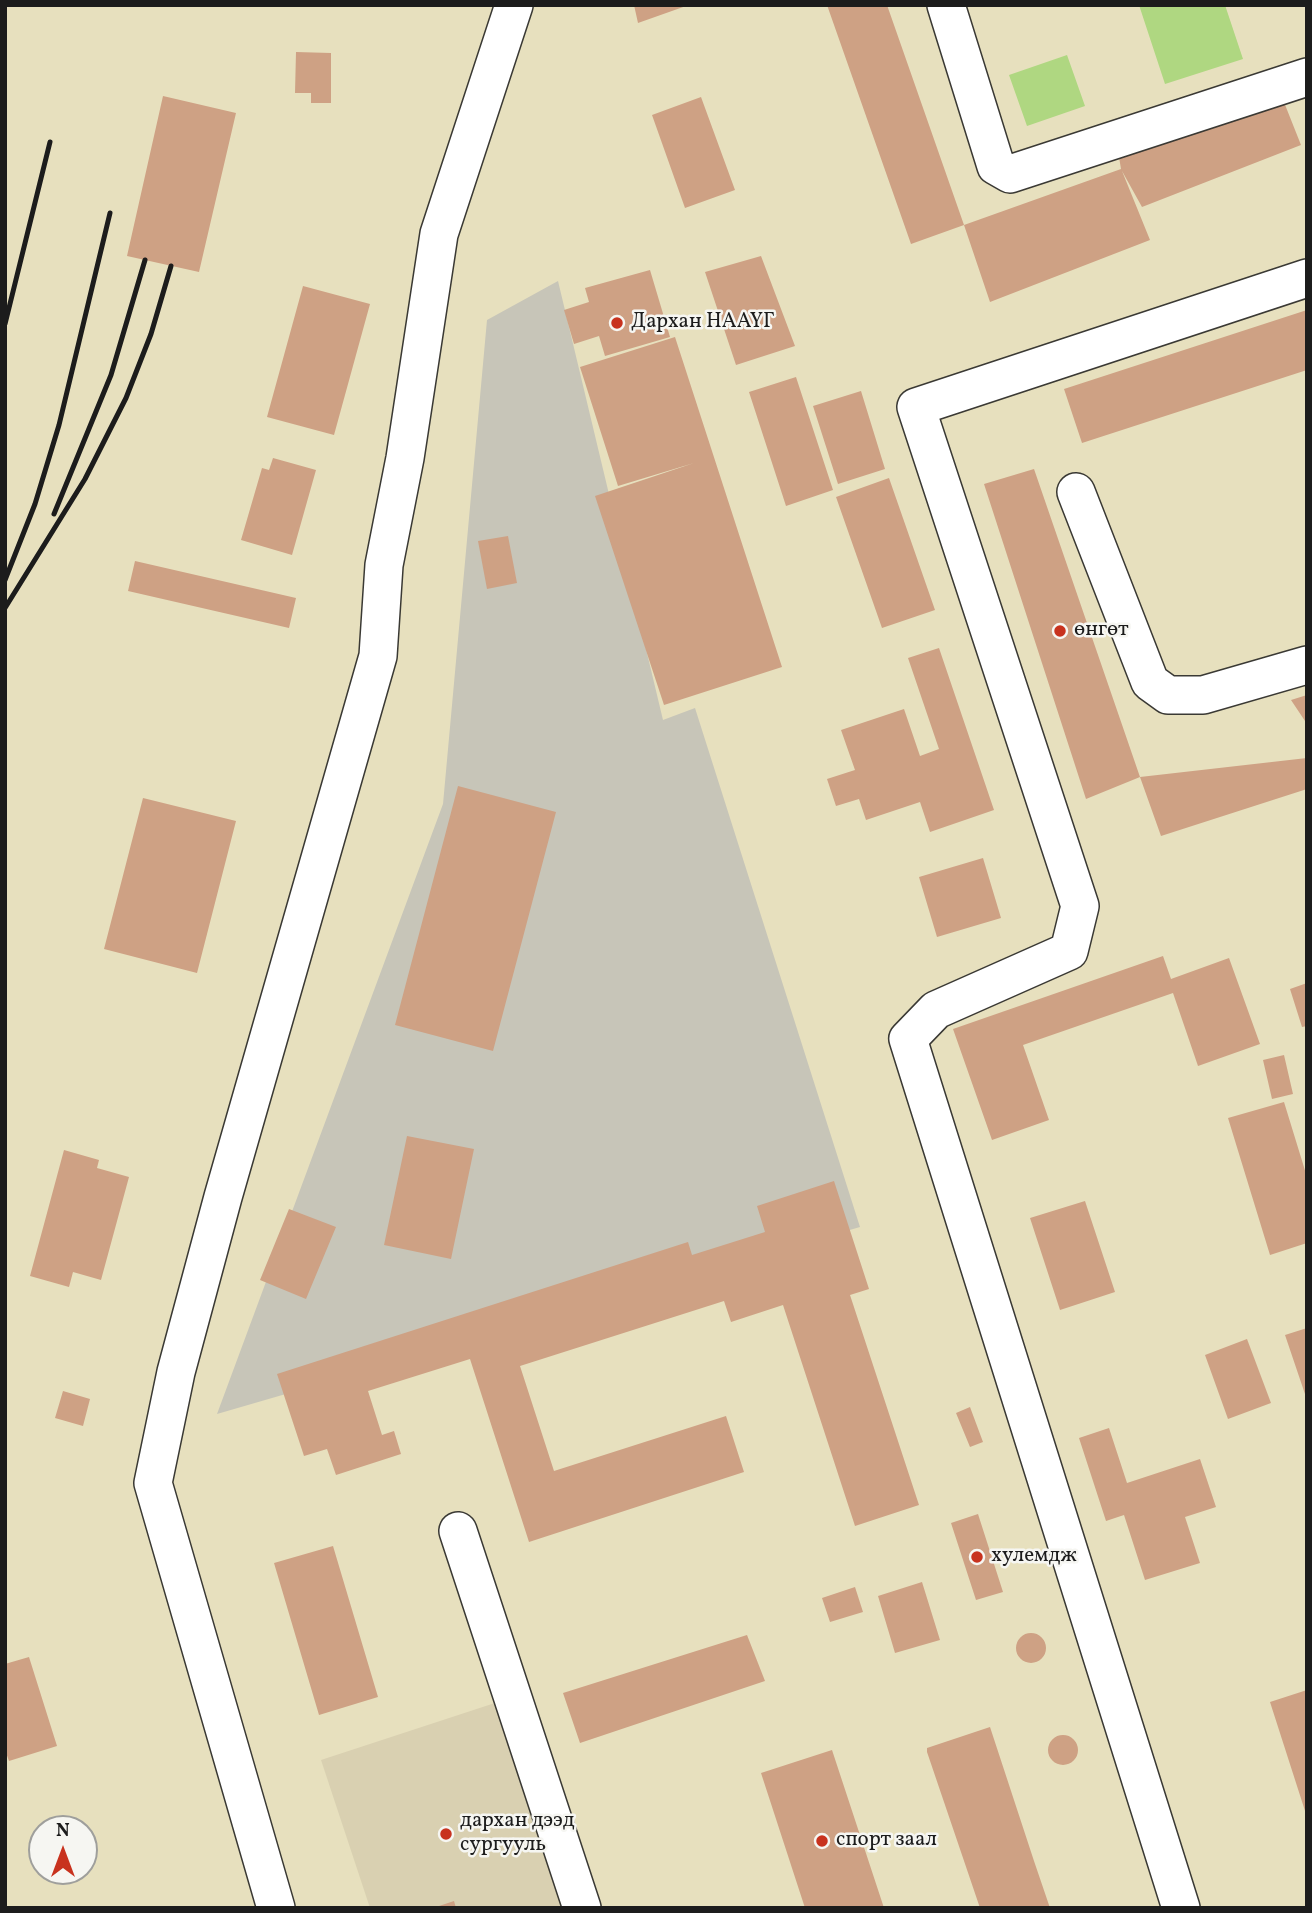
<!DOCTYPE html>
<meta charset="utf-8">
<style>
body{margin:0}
#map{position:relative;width:1312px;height:1913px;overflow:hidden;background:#e7e0be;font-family:Vollkorn,serif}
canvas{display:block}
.frame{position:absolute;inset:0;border:7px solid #1c1c1c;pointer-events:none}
.north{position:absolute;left:28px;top:1815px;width:70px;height:70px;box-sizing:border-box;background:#f6f6f2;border:2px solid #9f9f9c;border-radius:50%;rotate:0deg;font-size:19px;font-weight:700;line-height:28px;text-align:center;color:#1c1c1c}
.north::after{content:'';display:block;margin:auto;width:24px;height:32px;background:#c8321e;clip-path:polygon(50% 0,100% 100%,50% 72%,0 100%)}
</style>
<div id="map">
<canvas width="1312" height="1913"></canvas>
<div class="frame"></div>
<div class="north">N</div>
</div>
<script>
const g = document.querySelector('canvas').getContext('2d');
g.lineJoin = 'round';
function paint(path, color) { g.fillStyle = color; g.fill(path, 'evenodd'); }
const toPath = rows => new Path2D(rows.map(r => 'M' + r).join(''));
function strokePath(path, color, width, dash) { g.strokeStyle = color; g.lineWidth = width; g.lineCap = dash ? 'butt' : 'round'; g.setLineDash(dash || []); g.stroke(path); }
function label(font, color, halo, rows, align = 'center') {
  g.font = font + ' Vollkorn,serif'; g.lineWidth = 5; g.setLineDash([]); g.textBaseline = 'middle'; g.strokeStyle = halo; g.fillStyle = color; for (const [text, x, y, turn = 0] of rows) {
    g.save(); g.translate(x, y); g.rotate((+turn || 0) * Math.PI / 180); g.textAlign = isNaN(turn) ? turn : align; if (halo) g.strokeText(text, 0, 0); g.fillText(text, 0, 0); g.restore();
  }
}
const built = toPath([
 [501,1701,570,1908,370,1908,321,1760]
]);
const industrial = toPath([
 [558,281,663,720,695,708,860,1227,217,1414,443,804,487,320]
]);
const green = toPath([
 [1139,5,1225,5,1243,59,1165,84],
 [1067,55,1085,106,1027,126,1009,75]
]);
const building = toPath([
 [634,5,686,5,686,6,638,23],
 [827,5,887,5,964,225,911,244],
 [296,52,331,53,331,103,311,103,311,93,295,93],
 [1276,82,1301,145,1142,207,1122,171,1150,240,990,302,964,225,1121,169,1117,145],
 [163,96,236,113,199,272,127,256],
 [701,97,735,190,685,208,652,115],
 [761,256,795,346,736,365,705,272],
 [650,270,670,337,605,356,599,336,574,344,564,310,589,302,585,288],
 [303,286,370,304,334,435,267,417],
 [1307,310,1307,370,1082,443,1064,389],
 [675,337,782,667,664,705,595,496,694,463,618,486,580,367],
 [796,377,833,490,786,506,749,392],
 [861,391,885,469,838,484,813,406],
 [273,458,316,470,292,555,241,540,262,468,269,470],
 [1034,469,1140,777,1086,799,984,484],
 [889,478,935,610,882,628,836,497],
 [508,536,517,583,487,589,478,541],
 [135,561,296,598,289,628,128,591],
 [939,648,994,810,930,832,920,802,866,820,859,799,836,806,827,779,855,770,841,730,904,709,920,756,939,749,908,658],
 [1307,695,1307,724,1291,700],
 [1307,758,1307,789,1161,836,1140,777],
 [458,786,556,812,493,1051,395,1025],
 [143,798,236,821,197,973,104,949],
 [983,858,1001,918,937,937,919,877],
 [1163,956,1171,979,1229,958,1260,1044,1198,1066,1173,993,1023,1045,1049,1120,992,1140,953,1029],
 [1307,983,1307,1026,1302,1027,1290,989],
 [1284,1055,1293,1094,1272,1099,1263,1060],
 [1284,1102,1307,1177,1307,1243,1270,1255,1228,1118],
 [407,1136,474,1149,451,1259,384,1245],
 [64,1150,99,1160,97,1168,129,1177,101,1280,73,1272,69,1287,30,1276],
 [834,1181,869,1289,850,1295,919,1505,855,1526,783,1305,731,1322,724,1301,520,1366,554,1471,726,1416,744,1472,529,1542,470,1359,368,1391,382,1435,394,1431,401,1454,336,1475,327,1449,304,1456,277,1374,688,1242,692,1255,765,1232,757,1206],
 [1085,1201,1115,1292,1060,1310,1030,1218],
 [289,1209,336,1227,306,1299,260,1280],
 [1307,1328,1307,1397,1306,1397,1285,1335],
 [1247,1339,1271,1403,1228,1419,1205,1355],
 [63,1391,90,1399,83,1426,55,1418],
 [970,1407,983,1442,970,1447,956,1413],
 [1109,1428,1127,1483,1200,1459,1216,1507,1185,1517,1200,1563,1145,1580,1124,1515,1106,1521,1079,1438],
 [978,1514,1003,1592,976,1600,951,1523],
 [333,1546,378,1697,319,1715,274,1563],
 [922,1582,940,1640,895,1653,878,1596],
 [855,1587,863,1612,830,1622,822,1598],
 '1016 1648a15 15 0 1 1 30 0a15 15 0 1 1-30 0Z',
 [747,1635,765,1681,580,1743,563,1693],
 [29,1657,57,1746,9,1761,5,1750,5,1664],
 [1307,1690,1307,1814,1306,1814,1270,1702],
 [990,1727,1034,1861,1050,1908,980,1908,927,1752,927,1748],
 '1048 1750a15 15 0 1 1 30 0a15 15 0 1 1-30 0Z',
 [832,1750,884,1908,805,1908,761,1773],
 [454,1901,456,1908,436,1908,436,1907]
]);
const minor = toPath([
 [946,5,996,166,1010,174,1307,77],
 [1076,492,1150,682,1168,695,1203,695,1307,665],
 [458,1531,582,1908],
 [276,1908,153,1483,176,1372,223,1197,378,656,384,565,405,458,439,234,514,5],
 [1181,1908,908,1039,936,1010,1069,951,1080,906,916,407,1307,278]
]);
const rail = toPath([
 [5,324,50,142],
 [54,514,111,375,145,260],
 [5,580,35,504,59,425,110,213],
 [5,608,85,479,126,398,151,334,171,266]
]);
const markers = [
 [617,323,7,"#c8321e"],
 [1060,631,7,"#c8321e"],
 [977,1557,7,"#c8321e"],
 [446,1834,7,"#c8321e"],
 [822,1841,7,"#c8321e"]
];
const poiNames = [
 ["Дархан НААҮГ",631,323],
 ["өнгөт",1074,631],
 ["хулемдж",991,1557],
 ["дархан дээд",460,1822],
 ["сургууль",460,1846],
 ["спорт заал",836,1841]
];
paint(built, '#d9d0b1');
paint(industrial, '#c7c5b8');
paint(green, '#afd781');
paint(building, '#cea184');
strokePath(minor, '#3a3934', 40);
strokePath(minor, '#fff', 37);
strokePath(rail, '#1c1c1c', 5);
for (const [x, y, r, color] of markers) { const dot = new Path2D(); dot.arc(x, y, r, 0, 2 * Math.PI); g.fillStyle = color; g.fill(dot); strokePath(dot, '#f6f6f2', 2.5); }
label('21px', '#1c1c1c', '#f6f6f2', poiNames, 'left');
</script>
